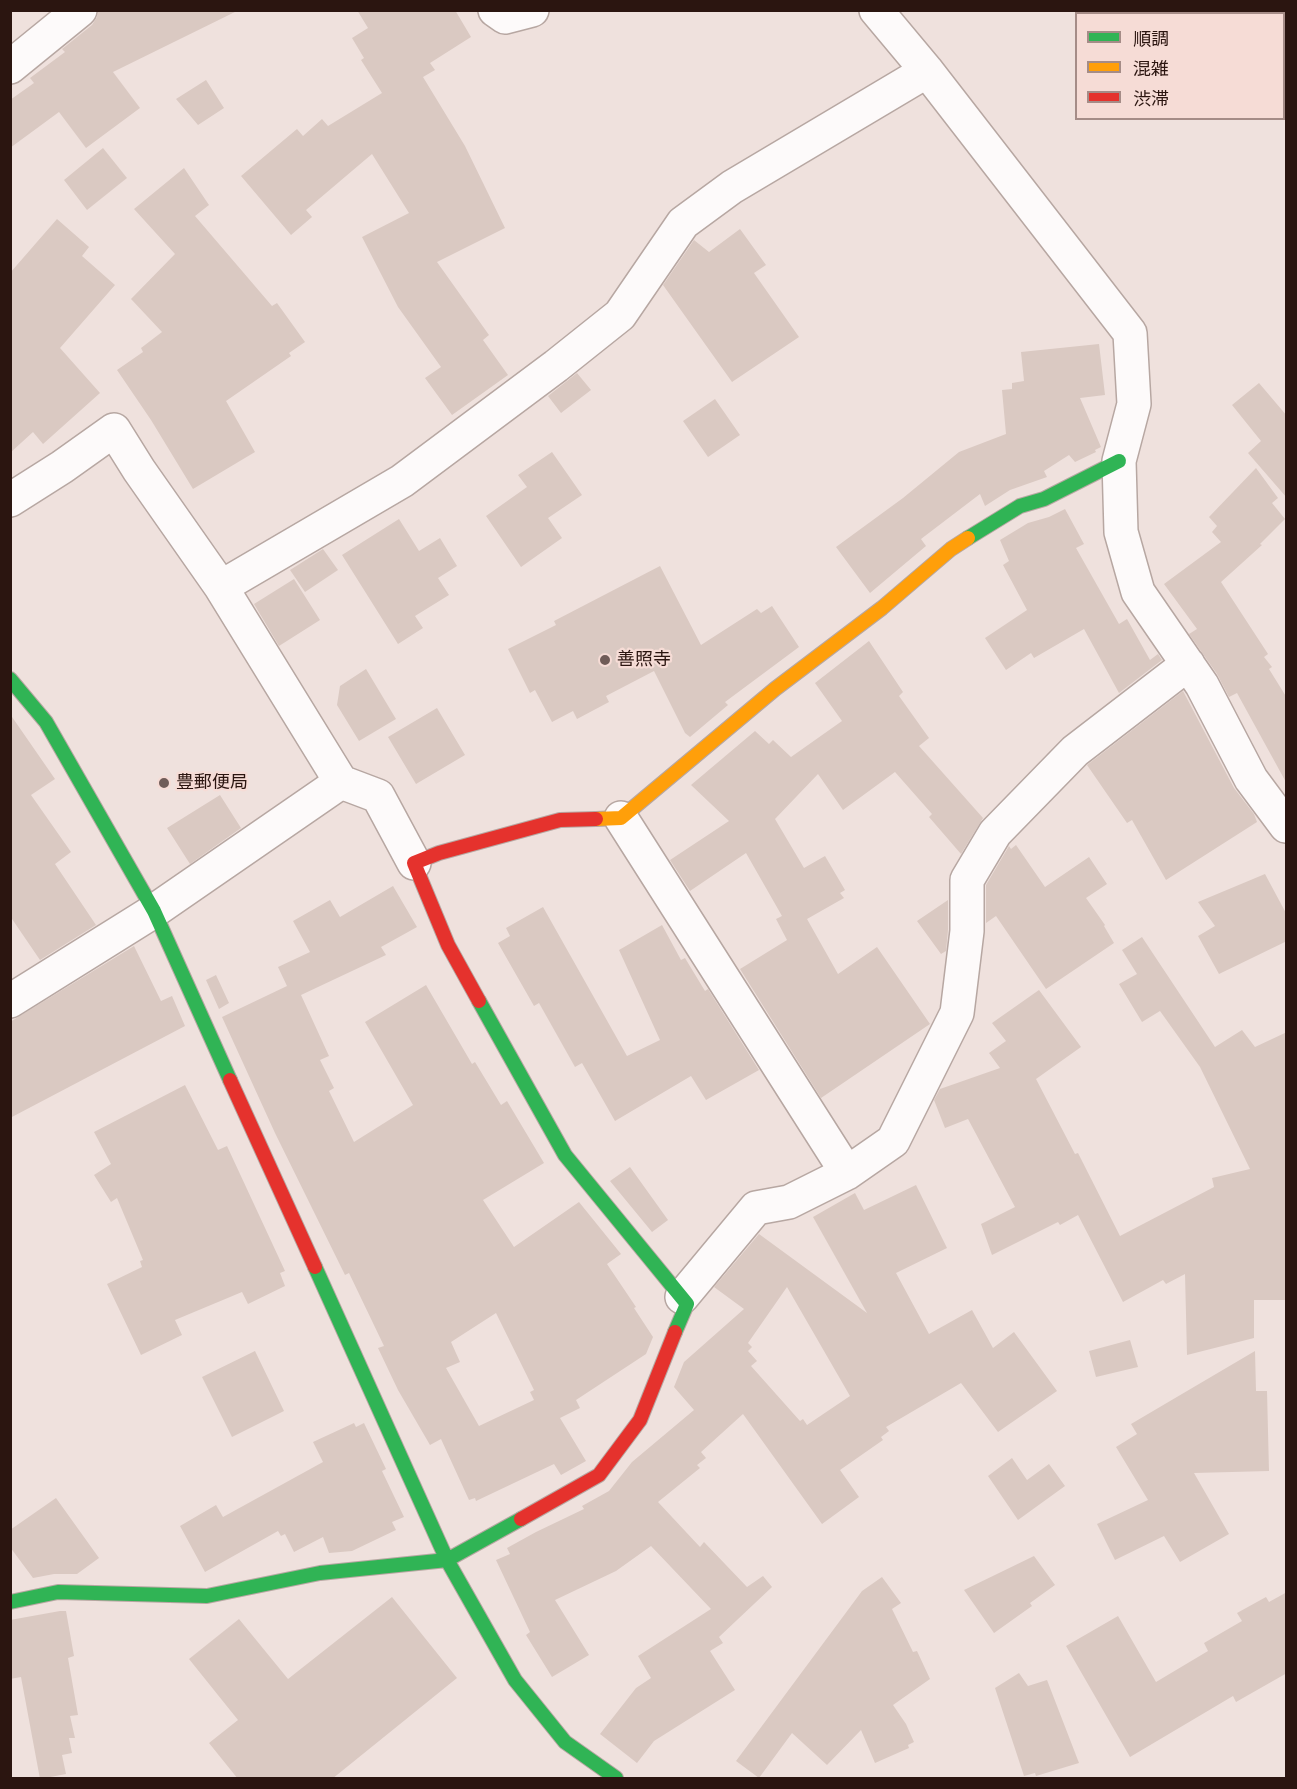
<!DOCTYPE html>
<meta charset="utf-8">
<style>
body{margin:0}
#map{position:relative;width:1297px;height:1789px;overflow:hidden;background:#efe1dd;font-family:Cabin,"Noto Sans JP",sans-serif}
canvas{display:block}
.frame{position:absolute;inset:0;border:12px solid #2b1510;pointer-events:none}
.legend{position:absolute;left:1075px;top:12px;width:210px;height:108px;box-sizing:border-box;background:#f6dcd6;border:2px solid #a58c87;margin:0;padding:8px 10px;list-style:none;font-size:18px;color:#2b1510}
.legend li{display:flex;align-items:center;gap:12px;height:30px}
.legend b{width:30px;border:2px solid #a58c87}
</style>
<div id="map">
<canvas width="1297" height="1789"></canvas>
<div class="frame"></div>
<ul class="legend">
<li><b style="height:8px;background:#30b455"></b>順調</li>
<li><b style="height:8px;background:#ff9f0a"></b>混雑</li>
<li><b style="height:8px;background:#e5322d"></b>渋滞</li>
</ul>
</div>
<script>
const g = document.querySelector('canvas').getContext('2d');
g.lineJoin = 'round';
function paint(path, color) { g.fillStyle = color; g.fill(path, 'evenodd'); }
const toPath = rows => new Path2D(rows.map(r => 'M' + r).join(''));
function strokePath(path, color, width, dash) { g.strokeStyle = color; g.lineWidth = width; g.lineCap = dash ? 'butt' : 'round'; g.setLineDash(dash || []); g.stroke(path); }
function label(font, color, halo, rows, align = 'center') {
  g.font = font + ' Cabin,"Noto Sans JP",sans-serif'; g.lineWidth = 4.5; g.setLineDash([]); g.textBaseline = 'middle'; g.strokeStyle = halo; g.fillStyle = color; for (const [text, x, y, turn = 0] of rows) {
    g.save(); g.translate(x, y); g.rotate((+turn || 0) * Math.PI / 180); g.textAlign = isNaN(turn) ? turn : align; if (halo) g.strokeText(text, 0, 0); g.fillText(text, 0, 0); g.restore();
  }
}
const building = toPath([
 [98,10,239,10,113,72,140,108,86,148,59,112,10,148,10,100,34,83,30,78,65,52,62,49,92,25,97,17],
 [357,10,455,10,471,37,430,63,435,70,423,77,465,146,505,228,437,262,489,335,483,340,508,375,452,415,425,378,441,367,398,307,362,237,409,213,372,154,306,210,312,217,291,235,241,176,297,129,303,136,322,119,328,126,382,93,361,60,364,58,352,38,368,28],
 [206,80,224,108,198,125,176,99],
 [103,148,127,178,87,210,64,180],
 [184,168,209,205,195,216,272,306,277,303,305,342,289,353,291,356,226,401,255,452,193,489,151,420,117,370,143,352,141,348,162,332,131,299,175,254,134,209],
 [57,219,89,247,82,256,115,285,60,348,100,393,43,444,33,432,10,453,10,273],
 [740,229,766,265,754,273,799,337,732,382,663,285,694,240,709,252],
 [1099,344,1105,395,1080,398,1101,447,1095,450,1096,452,1075,462,1069,455,1044,471,1047,477,1010,490,985,506,980,494,921,539,926,546,870,593,836,547,903,498,959,452,1006,434,1002,390,1012,389,1012,383,1024,381,1021,352],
 [577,373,591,390,561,413,548,396],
 [1259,383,1287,416,1287,498,1248,453,1261,441,1232,405],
 [715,399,740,435,708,457,683,421],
 [552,452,582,495,548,518,562,538,521,567,486,516,527,487,518,475],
 [1256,468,1278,498,1272,503,1285,519,1260,544,1262,545,1221,582,1268,654,1264,657,1272,667,1269,669,1287,698,1287,784,1237,693,1229,697,1217,674,1189,634,1197,629,1164,584,1221,542,1212,532,1217,526,1209,517],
 [1065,509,1084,544,1076,548,1119,624,1127,619,1150,660,1158,654,1162,660,1119,693,1084,629,1034,658,1031,653,1006,670,985,638,1027,610,1003,565,1009,561,1000,540,1028,523,1049,517],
 [399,519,419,551,440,538,457,566,438,578,449,595,415,616,423,628,398,644,342,555],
 [323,549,338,570,305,592,290,570],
 [660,566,701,645,757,609,761,613,772,606,799,647,725,702,728,705,690,737,685,733,654,671,606,696,609,702,577,719,573,711,552,722,535,690,530,693,508,649,556,625,554,621],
 [294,579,320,620,279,646,254,604],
 [869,641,903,692,899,696,929,738,919,746,983,818,961,854,929,817,932,814,895,772,843,810,818,774,775,819,804,868,825,856,845,890,840,893,844,898,807,919,838,974,877,947,930,1024,821,1098,740,969,787,940,776,919,782,916,746,853,690,891,670,860,729,821,691,785,755,731,769,744,773,740,791,757,842,721,815,683],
 [366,669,396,719,359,741,337,705,340,686],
 [1183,691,1234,788,1254,814,1257,822,1166,880,1132,820,1127,823,1087,765],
 [437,708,465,755,416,784,388,737],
 [10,714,55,779,31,795,71,852,55,864,96,925,40,960,10,916],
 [220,795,241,828,190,864,167,828],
 [1016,845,1045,887,1089,857,1107,884,1086,898,1105,925,1104,926,1114,943,1046,989,996,916,986,923,986,885,1009,846,1011,849],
 [1265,874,1287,915,1287,941,1219,974,1198,936,1215,926,1198,902],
 [393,886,417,927,381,947,386,955,301,995,329,1056,320,1060,334,1088,329,1091,354,1142,413,1105,365,1022,426,985,472,1064,475,1062,501,1105,507,1101,544,1163,483,1200,514,1247,579,1202,621,1254,607,1264,636,1307,634,1308,653,1337,646,1354,576,1400,580,1408,560,1418,586,1461,561,1475,554,1464,476,1501,475,1498,469,1500,441,1439,430,1445,398,1390,378,1348,384,1346,349,1273,345,1275,275,1133,222,1017,287,986,278,967,310,952,293,921,330,900,340,917],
 [496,1313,534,1390,530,1392,534,1400,479,1426,446,1368,460,1362,451,1342],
 [948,900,948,930,946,951,941,954,917,921],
 [543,907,627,1056,660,1040,619,950,662,925,681,960,685,958,705,991,708,989,759,1070,706,1100,691,1076,615,1121,582,1063,575,1067,539,1003,534,1006,498,943,510,936,506,928],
 [1142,937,1215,1047,1242,1030,1255,1047,1287,1032,1287,1300,1254,1300,1254,1338,1187,1355,1185,1274,1166,1284,1163,1280,1123,1302,1078,1215,1060,1225,1058,1222,992,1255,981,1224,1015,1207,968,1119,945,1128,934,1100,940,1089,1000,1068,989,1053,1006,1041,992,1023,1039,990,1081,1047,1036,1079,1075,1154,1078,1153,1120,1236,1214,1187,1212,1178,1250,1169,1200,1067,1160,1011,1142,1022,1119,984,1137,974,1122,950],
 [134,946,161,1001,172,996,185,1026,10,1118,10,1022],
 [216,975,229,1003,219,1009,206,980],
 [185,1085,218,1150,227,1146,285,1271,280,1273,285,1286,248,1304,242,1292,175,1320,182,1335,141,1355,107,1284,142,1267,140,1261,143,1260,117,1198,111,1202,94,1175,111,1164,94,1132],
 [630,1167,668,1220,652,1232,610,1181],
 [916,1185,947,1248,896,1273,929,1334,972,1310,993,1348,1014,1332,1057,1391,998,1432,961,1383,886,1427,889,1431,881,1437,883,1440,840,1470,859,1497,822,1524,743,1414,701,1452,706,1458,697,1465,700,1468,658,1502,700,1547,704,1542,747,1587,763,1576,772,1587,719,1637,723,1643,710,1651,735,1690,654,1741,637,1763,600,1734,636,1688,651,1678,638,1656,711,1609,651,1546,616,1571,555,1600,589,1655,552,1677,526,1635,530,1632,496,1560,510,1554,507,1548,536,1532,584,1509,582,1506,609,1491,632,1462,694,1410,674,1387,684,1362,744,1309,714,1287,759,1234,867,1313,813,1217,855,1193,864,1210],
 [787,1287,850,1396,807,1425,803,1419,800,1421,751,1366,757,1361,748,1351,752,1347,748,1343],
 [1130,1340,1138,1367,1096,1377,1089,1351],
 [255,1351,284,1411,232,1437,202,1377],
 [1255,1351,1256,1391,1267,1391,1269,1471,1194,1473,1229,1534,1180,1562,1164,1536,1115,1560,1097,1524,1148,1500,1116,1447,1137,1434,1131,1424],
 [354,1423,356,1427,364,1423,386,1469,382,1471,404,1517,392,1522,396,1530,352,1551,329,1553,323,1537,294,1552,285,1534,281,1536,278,1531,205,1572,180,1526,216,1505,223,1517,323,1462,313,1442],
 [1012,1458,1027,1480,1049,1464,1065,1486,1018,1520,988,1476],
 [56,1498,99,1558,77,1574,54,1574,33,1578,10,1547,10,1530],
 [1034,1556,1055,1585,1030,1603,1032,1606,994,1633,964,1590],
 [882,1577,901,1603,892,1609,913,1652,917,1651,930,1679,893,1705,906,1724,914,1742,908,1745,909,1748,875,1763,861,1730,827,1765,792,1733,759,1778,736,1761,862,1591],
 [1287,1592,1287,1673,1236,1702,1233,1696,1130,1757,1066,1646,1118,1616,1156,1682,1208,1651,1204,1643,1242,1621,1237,1613,1266,1597,1269,1602],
 [392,1597,457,1678,332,1779,238,1779,209,1743,238,1720,189,1659,239,1619,288,1679],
 [60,1611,66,1611,74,1656,68,1658,78,1715,70,1716,75,1738,69,1738,72,1753,62,1755,66,1774,40,1779,21,1677,10,1679,10,1620],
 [1019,1673,1028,1686,1047,1680,1079,1763,1036,1776,1035,1773,1024,1776,995,1688]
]);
const street = toPath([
 [495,10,505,17,532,10],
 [876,10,927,71,1130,333,1134,404,1119,461,1121,532,1138,592,1202,685,1251,779,1286,826],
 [10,67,80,10],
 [10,500,62,467,114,430,139,470,221,587,341,782,378,796,414,863],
 [221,587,402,481,556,366,620,315,683,223,732,187,927,71],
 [621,818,847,1173,893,1141,957,1013,967,931,967,880,995,833,1075,751,1188,664],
 [10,1001,154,911,341,782],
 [682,1297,756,1208,789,1202,847,1173]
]);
const fast = toPath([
 [968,538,1020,506,1044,499,1119,461],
 [10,679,46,722,154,911,230,1080],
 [479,1001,565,1155,687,1304,675,1332],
 [315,1267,447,1560,515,1680,565,1742,616,1778],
 [10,1602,58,1592,207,1596,320,1573,447,1560,521,1519]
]);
const slow = toPath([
 [596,819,621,818,775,689,882,608,951,549,968,538]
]);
const jam = toPath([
 [479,1001,448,945,414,863,439,853,560,820,596,819],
 [230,1080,315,1267],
 [521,1519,599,1475,640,1420,675,1332]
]);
const markers = [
 [605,660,6,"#705c58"],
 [164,783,6,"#705c58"]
];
const poiNames = [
 ["善照寺",617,660],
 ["豊郵便局",176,783]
];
paint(building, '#dac9c2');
strokePath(street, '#b7a7a2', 36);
strokePath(fast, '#b7a7a2', 16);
strokePath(slow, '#b7a7a2', 16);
strokePath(jam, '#b7a7a2', 16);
strokePath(street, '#fdfafa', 33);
strokePath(fast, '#30b455', 14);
strokePath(slow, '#ff9f0a', 14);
strokePath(jam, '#e5322d', 14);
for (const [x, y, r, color] of markers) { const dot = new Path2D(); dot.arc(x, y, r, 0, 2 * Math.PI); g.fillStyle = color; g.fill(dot); strokePath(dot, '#f6dcd6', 2); }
label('18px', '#2b1510', '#f6dcd6', poiNames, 'left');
</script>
